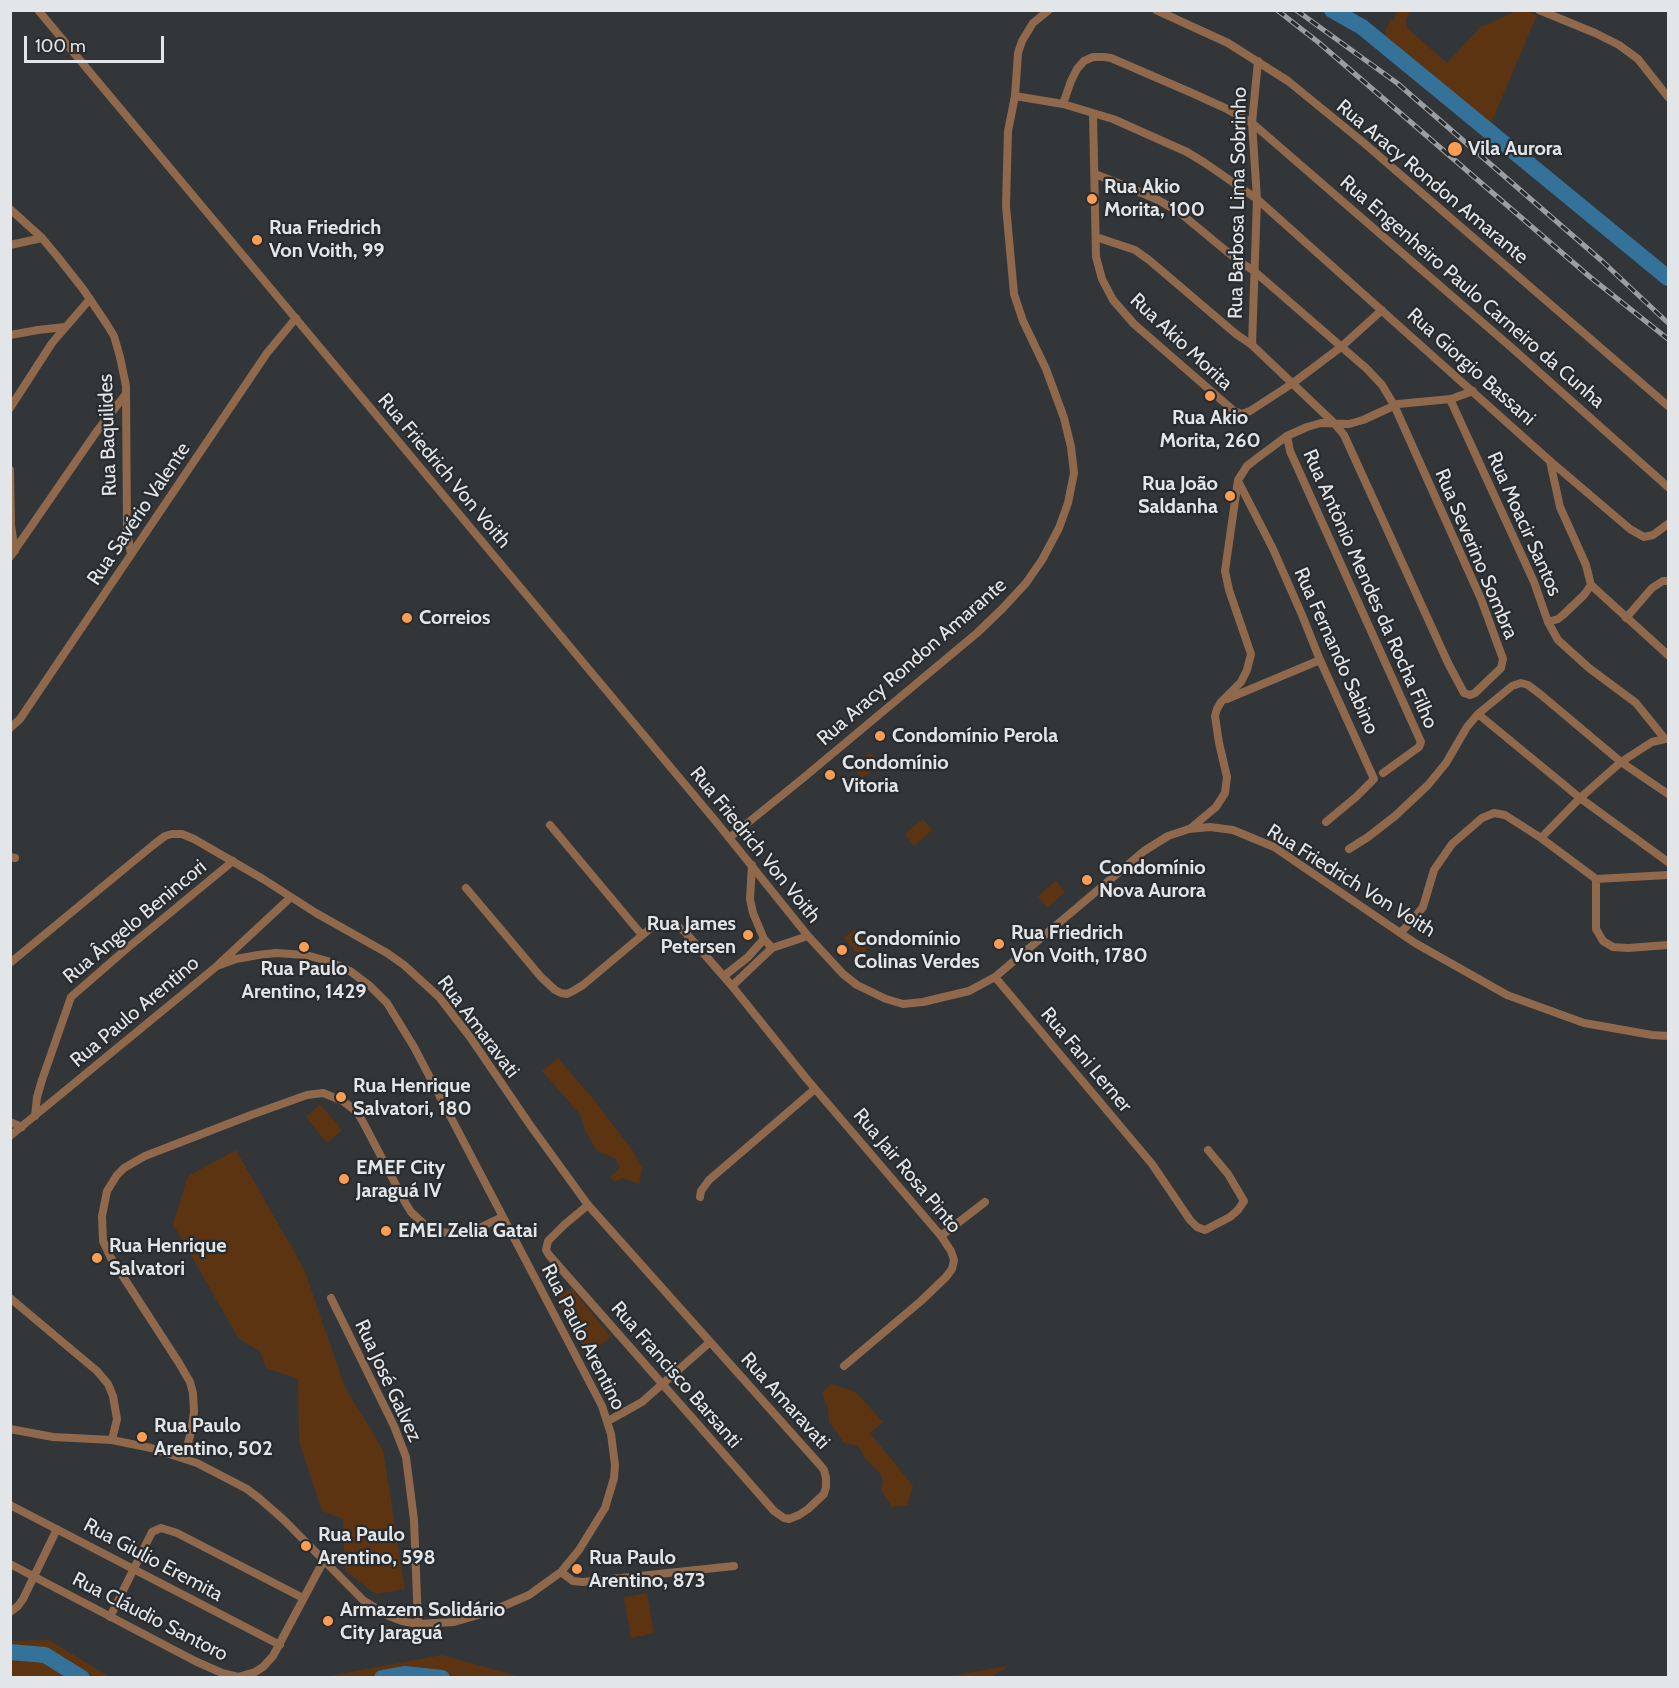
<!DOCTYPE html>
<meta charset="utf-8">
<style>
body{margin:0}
#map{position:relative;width:1679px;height:1688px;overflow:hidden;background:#323639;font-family:Cabin,sans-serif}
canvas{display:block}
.frame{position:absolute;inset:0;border:12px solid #e3e6e8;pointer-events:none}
.scale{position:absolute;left:24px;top:36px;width:140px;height:27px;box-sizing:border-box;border:3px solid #e3e6e8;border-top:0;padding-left:8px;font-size:18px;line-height:21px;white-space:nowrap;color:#e3e6e8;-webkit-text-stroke:4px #282c2f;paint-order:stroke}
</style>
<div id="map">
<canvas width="1679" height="1688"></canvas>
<div class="frame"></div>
<div class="scale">100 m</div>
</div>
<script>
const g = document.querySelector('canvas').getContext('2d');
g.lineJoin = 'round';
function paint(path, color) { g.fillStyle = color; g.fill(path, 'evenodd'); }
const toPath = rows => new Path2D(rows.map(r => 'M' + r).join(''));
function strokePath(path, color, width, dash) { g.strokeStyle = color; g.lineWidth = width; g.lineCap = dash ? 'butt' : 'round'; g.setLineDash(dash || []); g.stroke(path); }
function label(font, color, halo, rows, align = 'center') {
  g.font = font + ' Cabin,sans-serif'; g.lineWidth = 4.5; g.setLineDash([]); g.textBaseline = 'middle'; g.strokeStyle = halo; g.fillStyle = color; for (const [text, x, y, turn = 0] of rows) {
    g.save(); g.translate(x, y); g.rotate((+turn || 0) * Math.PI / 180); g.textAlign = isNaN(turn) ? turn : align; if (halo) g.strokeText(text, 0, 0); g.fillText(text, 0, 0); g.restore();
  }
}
const green = toPath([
 [1398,10,1410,11,1406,20,1407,28,1447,63,1482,25,1484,26,1516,11,1526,11,1537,15,1489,128,1387,39,1385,33,1390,20,1393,21],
 [870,752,880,763,862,779,853,767],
 [923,819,932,830,914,846,905,834],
 [1056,881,1065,892,1047,908,1038,896],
 [855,929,870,946,859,956,844,938],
 [558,1058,594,1100,633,1151,642,1168,639,1184,623,1178,614,1182,610,1177,620,1168,615,1158,597,1151,585,1130,580,1114,542,1071],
 [320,1104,342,1130,327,1143,306,1117],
 [236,1150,304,1269,345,1387,383,1450,405,1589,376,1594,345,1571,343,1519,322,1511,299,1441,298,1379,266,1368,260,1351,239,1339,173,1224,188,1176],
 [572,1289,611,1337,588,1355,560,1305,560,1292],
 [831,1384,856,1392,883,1422,870,1433,913,1486,907,1505,892,1507,881,1490,883,1482,881,1474,865,1458,858,1446,844,1443,829,1422,828,1408,822,1393],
 [647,1593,654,1633,631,1638,624,1597],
 [48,1640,49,1640,110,1677,11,1677,11,1641],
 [442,1655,521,1677,323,1677],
 [1009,1666,991,1677,943,1677]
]);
const river = toPath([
 [1332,10,1362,27,1668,278],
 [10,1652,45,1655,82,1678],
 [382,1678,404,1674,442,1678]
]);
const minor = toPath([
 [38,10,718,824,808,936,843,974,857,985,886,999,903,1004,923,1002,969,991,995,977,1144,851,1168,836,1189,829,1210,827,1233,830,1274,847,1415,943,1507,995,1584,1023,1652,1035,1668,1036],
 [1156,10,1228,43,1288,81,1364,143,1668,406],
 [1539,10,1595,33,1619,45,1638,59,1668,97],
 [1015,96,1063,104,1113,119,1187,152,1205,163,1257,199,1550,461,1630,529,1644,537,1653,535,1668,524],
 [1063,104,1071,81,1077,69,1084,61,1093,57,1104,57,1111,58,1192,93,1225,108,1252,123,1512,348,1668,487],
 [1093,113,1096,257,1102,279,1113,300,1134,324,1234,411,1242,414,1250,411,1293,383,1341,347,1382,310],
 [1095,174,1128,187,1158,200,1179,212,1236,259,1254,271,1367,369,1382,385,1394,405,1481,599,1503,659,1501,668,1475,693,1470,695,1464,693,1448,663,1344,435,1334,423,1252,345,1236,334,1149,260,1135,250,1096,237],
 [10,209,42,238,57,256,83,289,106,323,114,336,120,357,126,386,127,532,131,554],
 [10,245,42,238],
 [10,335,38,330,65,327],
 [1252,345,1257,199,1252,123,1258,61],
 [1450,399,1534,582,1548,622,1558,619,1563,615,1584,595,1591,585,1586,565,1560,507,1550,461],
 [10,408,52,343,90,299],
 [1287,436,1290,451,1421,742,1419,747,1383,773],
 [10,470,11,526,15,551],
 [1238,481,1273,549,1302,615,1320,660,1374,779,1356,797,1326,822],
 [10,557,97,431,126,394],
 [1591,585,1668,655],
 [1626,618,1652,588,1663,581,1668,581],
 [1548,622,1558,640,1589,668,1636,703,1665,739],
 [1227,699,1320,660],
 [1478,714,1580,798,1668,862],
 [10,728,20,719,267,353,296,318],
 [550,825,642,935],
 [1191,828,1216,807,1225,793,1227,777,1219,743,1215,716,1217,709,1221,702,1241,682,1247,670,1251,654,1229,590,1225,571,1238,480,1247,466,1256,459,1287,436,1307,427,1321,423,1349,424,1363,420,1398,404,1451,399,1473,391],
 [729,838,802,779,977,633,1003,608,1026,583,1042,560,1059,528,1068,503,1074,473,1071,447,1064,418,1046,369,1023,321,1014,294,1006,206,1008,131,1015,96,1018,53,1022,41,1033,23,1049,10],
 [1541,838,1580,798,1621,762,1652,742,1665,739,1668,739],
 [1349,849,1368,837,1395,816,1428,785,1446,763,1467,727,1478,714,1512,686,1521,683,1528,685,1540,694,1621,762,1668,794],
 [10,857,15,858],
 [752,865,750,899,753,913,764,939,772,948],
 [1596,879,1596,929,1603,941,1613,947,1628,948,1668,945],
 [466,888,541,977,555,990,561,993,567,994,573,991,583,985,652,927,662,923,675,924,685,932,732,986,805,1077,941,1236,951,1251,954,1260,952,1269,946,1277,921,1301,844,1366],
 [1400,933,1411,922,1423,907,1434,870,1452,844,1482,818,1494,813,1505,815,1541,838,1596,879,1668,875],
 [10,963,152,846,165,836,172,834,182,834,194,839,263,879,316,913,387,953,404,965,439,997,470,1037,530,1125,588,1205,820,1465,824,1470,826,1478,826,1487,824,1494,808,1509,799,1515,789,1519,784,1518,774,1511,549,1255,546,1250,548,1241,564,1225,588,1205],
 [219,964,291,897],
 [724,976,748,957,764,939],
 [995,977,1152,1164,1190,1220,1197,1227,1205,1230,1230,1217,1238,1210,1244,1201,1228,1174,1208,1150],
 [732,986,772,948,808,936],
 [35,1116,37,1097,42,1080,71,997,125,950,233,861],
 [10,1122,22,1127],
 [10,1136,217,966,236,959,258,955,276,953,306,955,331,962,350,971,370,986,387,1003,414,1047,602,1406,611,1434,615,1465,614,1478,605,1508,579,1550,561,1572,529,1595,492,1611,454,1622,418,1624,402,1621,389,1616,364,1601,284,1520,260,1499,247,1489,197,1463,151,1448,112,1440,53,1437,10,1429],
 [700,1197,701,1191,709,1180,815,1089],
 [941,1236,985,1202],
 [10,1298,97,1371,108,1384,113,1396,117,1419,112,1440],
 [331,1298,394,1426,406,1457,414,1520,418,1624],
 [608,1421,642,1402,710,1342],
 [184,1458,191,1432,194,1412,193,1393,190,1382,179,1363,111,1258,103,1241,102,1216,107,1191,117,1175,124,1168,145,1156,251,1115,307,1095,323,1093,343,1101,357,1112,363,1122,406,1204,411,1212,426,1226,434,1231,456,1234,477,1229,502,1217],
 [10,1505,280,1645],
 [10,1564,195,1661,222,1673,238,1677,255,1672,263,1667,273,1656,324,1560],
 [561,1572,573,1581,583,1582,734,1566],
 [10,1612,18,1606,23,1599,57,1529],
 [110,1617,149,1538,152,1532,161,1528,177,1533,303,1598]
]);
const rail = toPath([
 [1277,10,1318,42,1590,277,1668,339],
 [1296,10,1397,83,1602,261,1668,323]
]);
const markers = [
 [1455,149,8,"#fc9d54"],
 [1092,199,6,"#fc9d54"],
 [257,240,6,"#fc9d54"],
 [1210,396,6,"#fc9d54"],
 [1230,496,6,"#fc9d54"],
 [407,618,6,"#fc9d54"],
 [880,736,6,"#fc9d54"],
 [830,775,6,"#fc9d54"],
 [1087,880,6,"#fc9d54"],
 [748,935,6,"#fc9d54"],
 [999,944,6,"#fc9d54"],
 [304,947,6,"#fc9d54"],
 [842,950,6,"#fc9d54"],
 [341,1097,6,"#fc9d54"],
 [344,1179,6,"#fc9d54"],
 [386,1231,6,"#fc9d54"],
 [97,1258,6,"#fc9d54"],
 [142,1437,6,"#fc9d54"],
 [306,1546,6,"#fc9d54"],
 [577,1569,6,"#fc9d54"],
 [328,1621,6,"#fc9d54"]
];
const poiNames = [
 ["Vila Aurora",1468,149],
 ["Rua Akio",1104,187],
 ["Morita, 100",1104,210],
 ["Rua Friedrich",269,228],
 ["Von Voith, 99",269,251],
 ["Rua Akio",1210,418,"center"],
 ["Morita, 260",1210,441,"center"],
 ["Rua João",1218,484,"right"],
 ["Saldanha",1218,507,"right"],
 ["Correios",419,618],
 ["Condomínio Perola",892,736],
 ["Condomínio",842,763],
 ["Vitoria",842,786],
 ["Condomínio",1099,868],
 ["Nova Aurora",1099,891],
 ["Rua James",736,924,"right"],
 ["Petersen",736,947,"right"],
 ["Rua Friedrich",1011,933],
 ["Von Voith, 1780",1011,956],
 ["Condomínio",854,939],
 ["Colinas Verdes",854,962],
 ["Rua Paulo",304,969,"center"],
 ["Arentino, 1429",304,992,"center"],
 ["Rua Henrique",353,1086],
 ["Salvatori, 180",353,1109],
 ["EMEF City",356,1168],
 ["Jaraguá IV",356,1191],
 ["EMEI Zelia Gatai",398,1231],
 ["Rua Henrique",109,1246],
 ["Salvatori",109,1269],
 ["Rua Paulo",154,1426],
 ["Arentino, 502",154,1449],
 ["Rua Paulo",318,1535],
 ["Arentino, 598",318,1558],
 ["Rua Paulo",589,1558],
 ["Arentino, 873",589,1581],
 ["Armazem Solidário",340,1610],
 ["City Jaraguá",340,1633]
];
const streetNames = [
 ["Rua Aracy Rondon Amarante",1432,182,40],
 ["Rua Barbosa Lima Sobrinho",1238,203,-89],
 ["Rua Engenheiro Paulo Carneiro da Cunha",1472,292,41],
 ["Rua Akio Morita",1181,342,43],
 ["Rua Giorgio Bassani",1471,367,42],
 ["Rua Baquilides",108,435,-92],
 ["Rua Friedrich Von Voith",444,471,50],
 ["Rua Savério Valente",139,514,-56],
 ["Rua Moacir Santos",1524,524,66],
 ["Rua Severino Sombra",1476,554,67],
 ["Rua Antônio Mendes da Rocha Filho",1370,589,66],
 ["Rua Fernando Sabino",1336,651,66],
 ["Rua Aracy Rondon Amarante",912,662,-41],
 ["Rua Friedrich Von Voith",755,845,51],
 ["Rua Friedrich Von Voith",1351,881,32],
 ["Rua Ângelo Benincori",135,922,-40],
 ["Rua Paulo Arentino",135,1012,-40],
 ["Rua Amaravati",478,1027,53],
 ["Rua Fani Lerner",1086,1060,50],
 ["Rua Jair Rosa Pinto",907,1171,50],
 ["Rua Paulo Arentino",583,1337,63],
 ["Rua Francisco Barsanti",676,1375,49],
 ["Rua José Galvez",388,1381,65],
 ["Rua Amaravati",785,1401,48],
 ["Rua Giulio Eremita",153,1560,28],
 ["Rua Cláudio Santoro",150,1617,27]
];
paint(green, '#5d3412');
strokePath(river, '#357299', 16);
strokePath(minor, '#90684b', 8);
strokePath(rail, '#9b9fa1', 5);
strokePath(rail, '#282c2f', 3, [9]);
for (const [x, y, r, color] of markers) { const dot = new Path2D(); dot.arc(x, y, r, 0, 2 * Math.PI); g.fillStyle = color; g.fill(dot); strokePath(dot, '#282c2f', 2); }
label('bold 20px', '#e3e6e8', '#282c2f', poiNames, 'left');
label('20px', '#e3e6e8', '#282c2f', streetNames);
</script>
